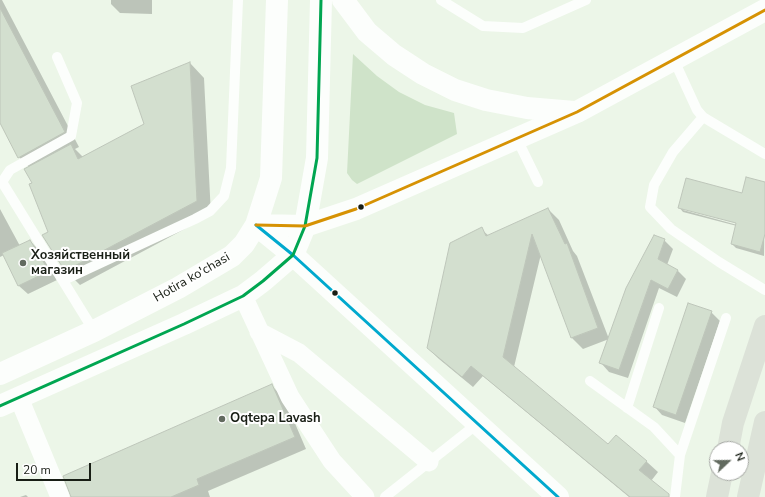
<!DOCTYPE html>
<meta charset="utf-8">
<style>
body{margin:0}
#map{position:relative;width:765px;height:497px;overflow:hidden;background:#ecf6e8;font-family:"Nunito Sans",sans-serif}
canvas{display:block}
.north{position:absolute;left:709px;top:441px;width:40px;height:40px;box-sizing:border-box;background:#fff;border:1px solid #a3a5a1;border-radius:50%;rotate:68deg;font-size:11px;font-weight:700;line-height:16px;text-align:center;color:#181e15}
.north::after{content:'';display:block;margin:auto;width:14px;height:18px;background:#626a5f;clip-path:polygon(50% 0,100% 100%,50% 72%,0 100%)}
.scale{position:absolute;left:16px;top:463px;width:75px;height:18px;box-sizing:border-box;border:2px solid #181e15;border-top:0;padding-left:5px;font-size:12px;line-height:14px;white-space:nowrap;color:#181e15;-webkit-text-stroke:3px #fff;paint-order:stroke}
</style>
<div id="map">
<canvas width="765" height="497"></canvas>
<div class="north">N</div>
<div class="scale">20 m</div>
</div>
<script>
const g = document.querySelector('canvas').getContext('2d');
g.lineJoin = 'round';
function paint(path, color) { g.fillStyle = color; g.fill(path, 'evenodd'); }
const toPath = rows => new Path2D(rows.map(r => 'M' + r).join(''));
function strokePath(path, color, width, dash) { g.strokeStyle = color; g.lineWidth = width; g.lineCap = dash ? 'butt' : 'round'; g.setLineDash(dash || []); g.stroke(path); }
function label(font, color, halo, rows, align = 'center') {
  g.font = font + ' "Nunito Sans",sans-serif'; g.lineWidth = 4; g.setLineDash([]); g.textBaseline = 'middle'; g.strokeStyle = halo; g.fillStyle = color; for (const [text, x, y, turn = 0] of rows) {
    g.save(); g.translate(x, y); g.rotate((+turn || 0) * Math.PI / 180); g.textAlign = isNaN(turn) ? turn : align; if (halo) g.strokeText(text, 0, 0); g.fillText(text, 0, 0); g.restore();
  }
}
const green = toPath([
 [353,54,377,76,399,92,425,105,454,113,457,134,357,184,352,180,347,173]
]);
const shadow = toPath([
 [0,0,2,0,79,147,75,149,83,157,145,125,190,63,204,78,211,215,80,285,66,271,44,235,50,232,33,183,30,168,19,157,0,120],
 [111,0,152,0,152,14,120,13,111,4],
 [765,184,764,256,736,248,732,244,737,226,683,212,679,207,742,194],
 [683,208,741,224,741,226,683,210],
 [0,209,20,246,30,241,39,250,57,280,28,294,19,286,4,255,0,257],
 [548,209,559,220,573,251,577,256,609,339,583,349,572,338,541,254,514,367,608,445,616,436,647,462,658,472,651,481,669,497,629,497,483,376,473,387,439,359,428,348,481,229,489,236],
 [664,240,673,249,667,265,678,271,686,279,677,297,659,288,628,378,609,372,601,363],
 [711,312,720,321,685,423,662,415,654,406],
 [272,386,284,398,306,449,208,491,210,497,72,497],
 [26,495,28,497,20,497]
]);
const building = toPath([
 [0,8,65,132,18,158,0,123,0,8],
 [190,62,197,201,65,271,42,235,48,232,29,184,32,183,24,169,71,144,78,159,144,124,131,86,190,62],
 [746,177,765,182,765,234,760,252,731,244,736,223,678,208,686,178,742,193,746,177],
 [548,208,565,244,567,243,598,328,571,338,532,234,503,357,608,444,616,435,647,461,639,470,669,494,669,497,630,497,471,366,462,377,427,348,450,243,482,227,486,236,548,208],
 [654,235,665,239,658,259,678,270,668,289,651,280,619,370,599,363,626,288,654,235],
 [30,240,49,271,18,286,2,253,30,240],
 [688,303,712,311,676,415,653,407,688,303],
 [272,384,295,437,197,479,199,485,171,497,71,497,63,476,272,384]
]);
const lane = toPath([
 [441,0,483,26,523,28,586,0],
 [57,57,77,103,71,136,10,170,2,182,94,331],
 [674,60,697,110,703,117,765,154],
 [703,117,673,152,654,185,650,207,671,229,719,262,765,290],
 [517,139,538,182],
 [64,280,195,219,210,211,224,196,231,168,238,0],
 [590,381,654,427,680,455],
 [627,408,659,308],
 [385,497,477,424],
 [675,497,680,455,726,318]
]);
const street = toPath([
 [243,296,290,397,332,461,365,497],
 [259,332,299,353,429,462],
 [19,398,60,497]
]);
const secondary = toPath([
 [343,0,367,32,394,55,423,74,455,90,486,100,527,108,574,112],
 [256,225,305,226,356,209,577,112,765,10],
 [256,225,293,255,558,497],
 [0,374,94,331,178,288,232,256,244,244,256,225,271,178,277,0],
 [0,406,184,324,243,296,263,281,293,255,305,226,317,158,321,0]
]);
const primary = toPath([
 [728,449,733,423,765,326],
 [717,497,722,473],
 [748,497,765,422]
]);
const bus1 = toPath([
 [256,225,293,255,558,497]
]);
const bus2 = toPath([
 [0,406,184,324,243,296,263,281,293,255,305,226,317,158,321,0]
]);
const bus3 = toPath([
 [256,225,305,226,356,209,577,112,765,10]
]);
const markers = [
 [361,207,3.5,"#181e15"],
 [23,263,4,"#626a5f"],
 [335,293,3.5,"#181e15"],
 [222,419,4,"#626a5f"]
];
const poiNames = [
 ["Хозяйственный",31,256],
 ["магазин",31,271],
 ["Oqtepa Lavash",230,419]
];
const streetNames = [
 ["Hotira ko'chasi",192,278,-30]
];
paint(green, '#cfe3c9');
paint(shadow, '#0003');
paint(building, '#d3dfcf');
strokePath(building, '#bec6ba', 1);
strokePath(lane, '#fcfefc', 10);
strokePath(street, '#fcfefc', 19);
strokePath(secondary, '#fcfefc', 22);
strokePath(primary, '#dce2d8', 22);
strokePath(bus1, '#00a9ce', 3);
strokePath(bus2, '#00a651', 3);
strokePath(bus3, '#d69203', 3);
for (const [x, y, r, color] of markers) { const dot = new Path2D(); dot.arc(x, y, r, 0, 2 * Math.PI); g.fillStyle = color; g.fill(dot); strokePath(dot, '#fff', 1.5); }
label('bold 13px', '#181e15', '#fff', poiNames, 'left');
label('13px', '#181e15', '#fff', streetNames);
</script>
